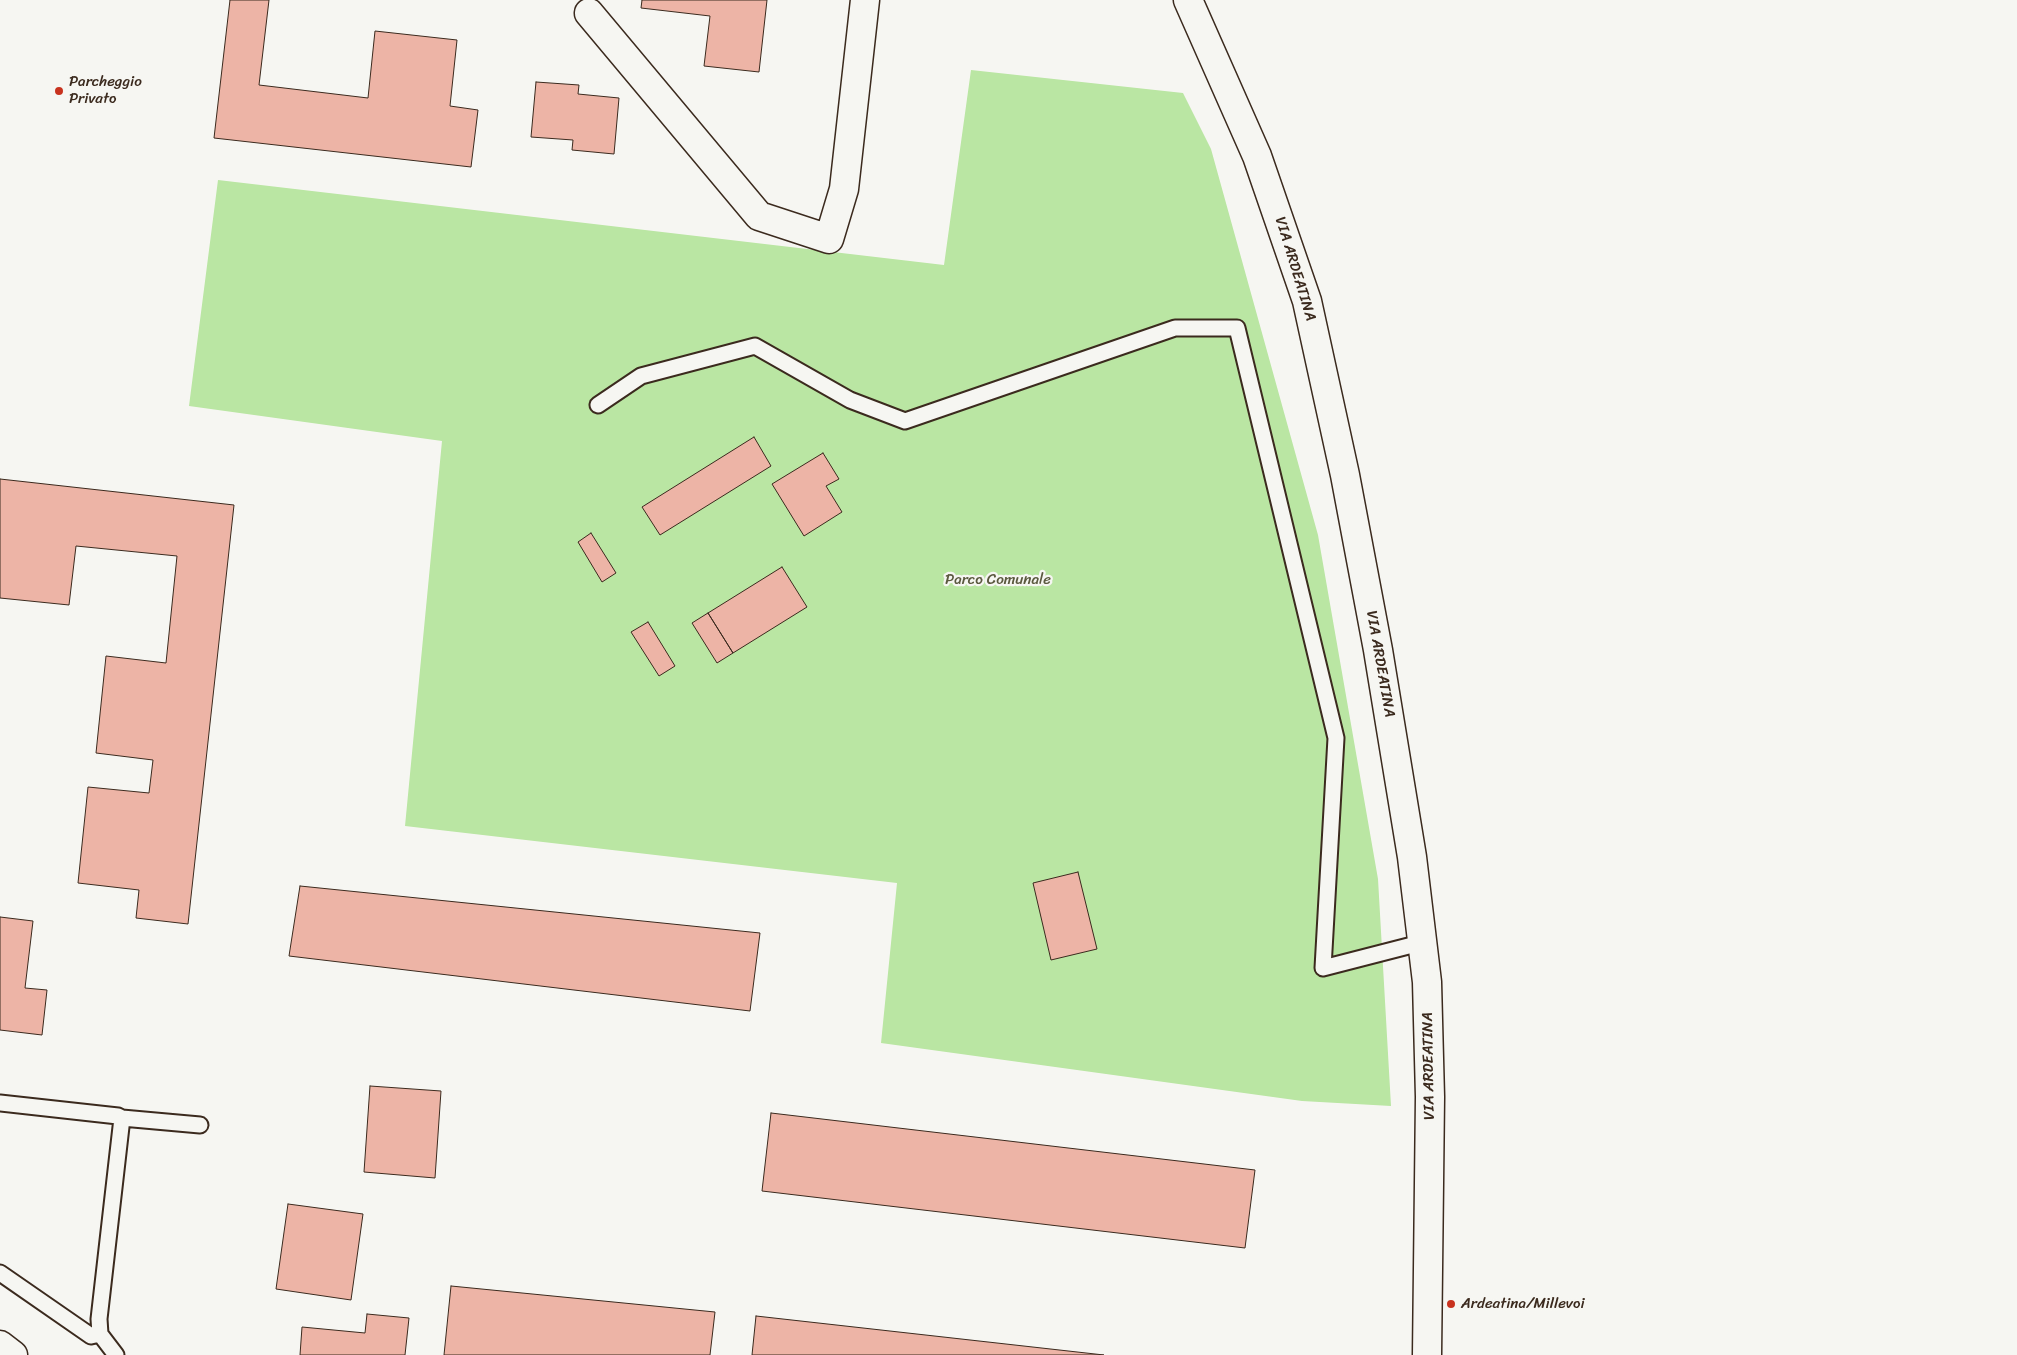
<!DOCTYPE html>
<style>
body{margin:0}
canvas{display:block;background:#f6f6f2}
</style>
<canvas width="2017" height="1355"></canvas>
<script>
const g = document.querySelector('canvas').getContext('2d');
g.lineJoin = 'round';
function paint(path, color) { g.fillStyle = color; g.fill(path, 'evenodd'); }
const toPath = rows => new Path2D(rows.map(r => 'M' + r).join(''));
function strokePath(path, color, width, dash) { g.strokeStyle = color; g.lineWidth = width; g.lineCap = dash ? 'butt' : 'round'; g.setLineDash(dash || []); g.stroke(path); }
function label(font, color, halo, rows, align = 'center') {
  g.font = font + ' Sriracha,sans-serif'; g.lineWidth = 4.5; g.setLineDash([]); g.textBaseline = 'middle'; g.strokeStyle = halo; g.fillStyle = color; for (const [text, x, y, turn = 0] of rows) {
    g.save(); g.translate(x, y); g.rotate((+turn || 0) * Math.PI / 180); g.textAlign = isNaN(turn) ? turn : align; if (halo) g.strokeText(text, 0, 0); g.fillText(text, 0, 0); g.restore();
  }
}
const green = toPath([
 [971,70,1183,93,1211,149,1318,535,1378,879,1391,1106,1302,1101,881,1043,897,883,405,826,442,441,189,406,218,180,944,265]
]);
const building = toPath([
 [230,0,269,0,259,85,368,98,375,31,457,40,450,106,478,110,471,167,214,138,230,0],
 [642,0,767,0,759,72,704,66,710,16,641,8,642,0],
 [536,82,579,85,578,94,619,98,614,154,572,150,573,140,531,137,536,82],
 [754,437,771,466,660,535,642,507,754,437],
 [823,453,839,479,826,486,842,512,804,536,772,484,823,453],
 [0,479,234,505,188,924,136,918,139,890,78,883,88,787,149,793,153,760,96,753,106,656,166,663,177,556,76,546,69,605,0,598,0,479],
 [591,533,616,573,602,582,578,542,591,533],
 [782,567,807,607,733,653,708,613,782,567],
 [708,613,733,653,717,663,692,623,708,613],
 [648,622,675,666,659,676,631,632,648,622],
 [1078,872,1097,949,1051,960,1033,883,1078,872],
 [300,886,760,933,750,1011,289,956,300,886],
 [0,917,33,921,25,988,47,990,42,1035,0,1030,0,917],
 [370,1086,441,1091,435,1178,364,1172,370,1086],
 [771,1113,1255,1170,1245,1248,762,1191,771,1113],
 [288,1204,363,1214,351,1300,276,1289,288,1204],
 [451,1286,715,1312,710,1355,444,1355,451,1286],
 [367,1314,409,1318,405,1355,300,1355,302,1327,365,1333,367,1314],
 [756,1316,1104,1355,752,1355,756,1316]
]);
const service = toPath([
 [598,405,641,376,755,346,850,400,905,421,1175,328,1237,328,1336,738,1323,968,1424,942],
 [0,1103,118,1116,122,1118,200,1125],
 [0,1273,91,1336,100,1334],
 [116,1355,100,1334,99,1319,122,1118]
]);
const minor = toPath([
 [589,13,759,216,829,239,844,189,865,0]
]);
const tertiary = toPath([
 [0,1345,13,1355]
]);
const secondary = toPath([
 [1188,0,1257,156,1307,301,1345,475,1378,650,1412,857,1427,982,1430,1097,1427,1355]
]);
const markers = [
 [59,91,5,"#c8321e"],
 [1451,1304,5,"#c8321e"]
];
const poiNames = [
 ["Parcheggio",69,82],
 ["Privato",69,99],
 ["Ardeatina/Millevoi",1461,1304]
];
const streetNames = [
 ["VIA ARDEATINA",1295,269,73],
 ["VIA ARDEATINA",1380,664,80],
 ["VIA ARDEATINA",1429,1066,-91]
];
const parkNames = [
 ["Parco Comunale",998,580]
];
paint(green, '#bae6a3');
paint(building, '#edb4a6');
strokePath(building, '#3b2a1e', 1);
strokePath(service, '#3b2a1e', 19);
strokePath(minor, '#3b2a1e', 31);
strokePath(tertiary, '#3b2a1e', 31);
strokePath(secondary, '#3b2a1e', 31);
strokePath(service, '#f6f6f2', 15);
strokePath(minor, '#f6f6f2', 28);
strokePath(tertiary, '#f6f6f2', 28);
strokePath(secondary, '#f6f6f2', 28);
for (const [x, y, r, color] of markers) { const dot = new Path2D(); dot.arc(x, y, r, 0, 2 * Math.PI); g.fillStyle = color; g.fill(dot); strokePath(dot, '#f6f6f2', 2); }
label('15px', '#3b2a1e', '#f6f6f2', poiNames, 'left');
label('15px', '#3b2a1e', '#f6f6f2', streetNames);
label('15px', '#5b593f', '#f6f6f2', parkNames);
</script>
